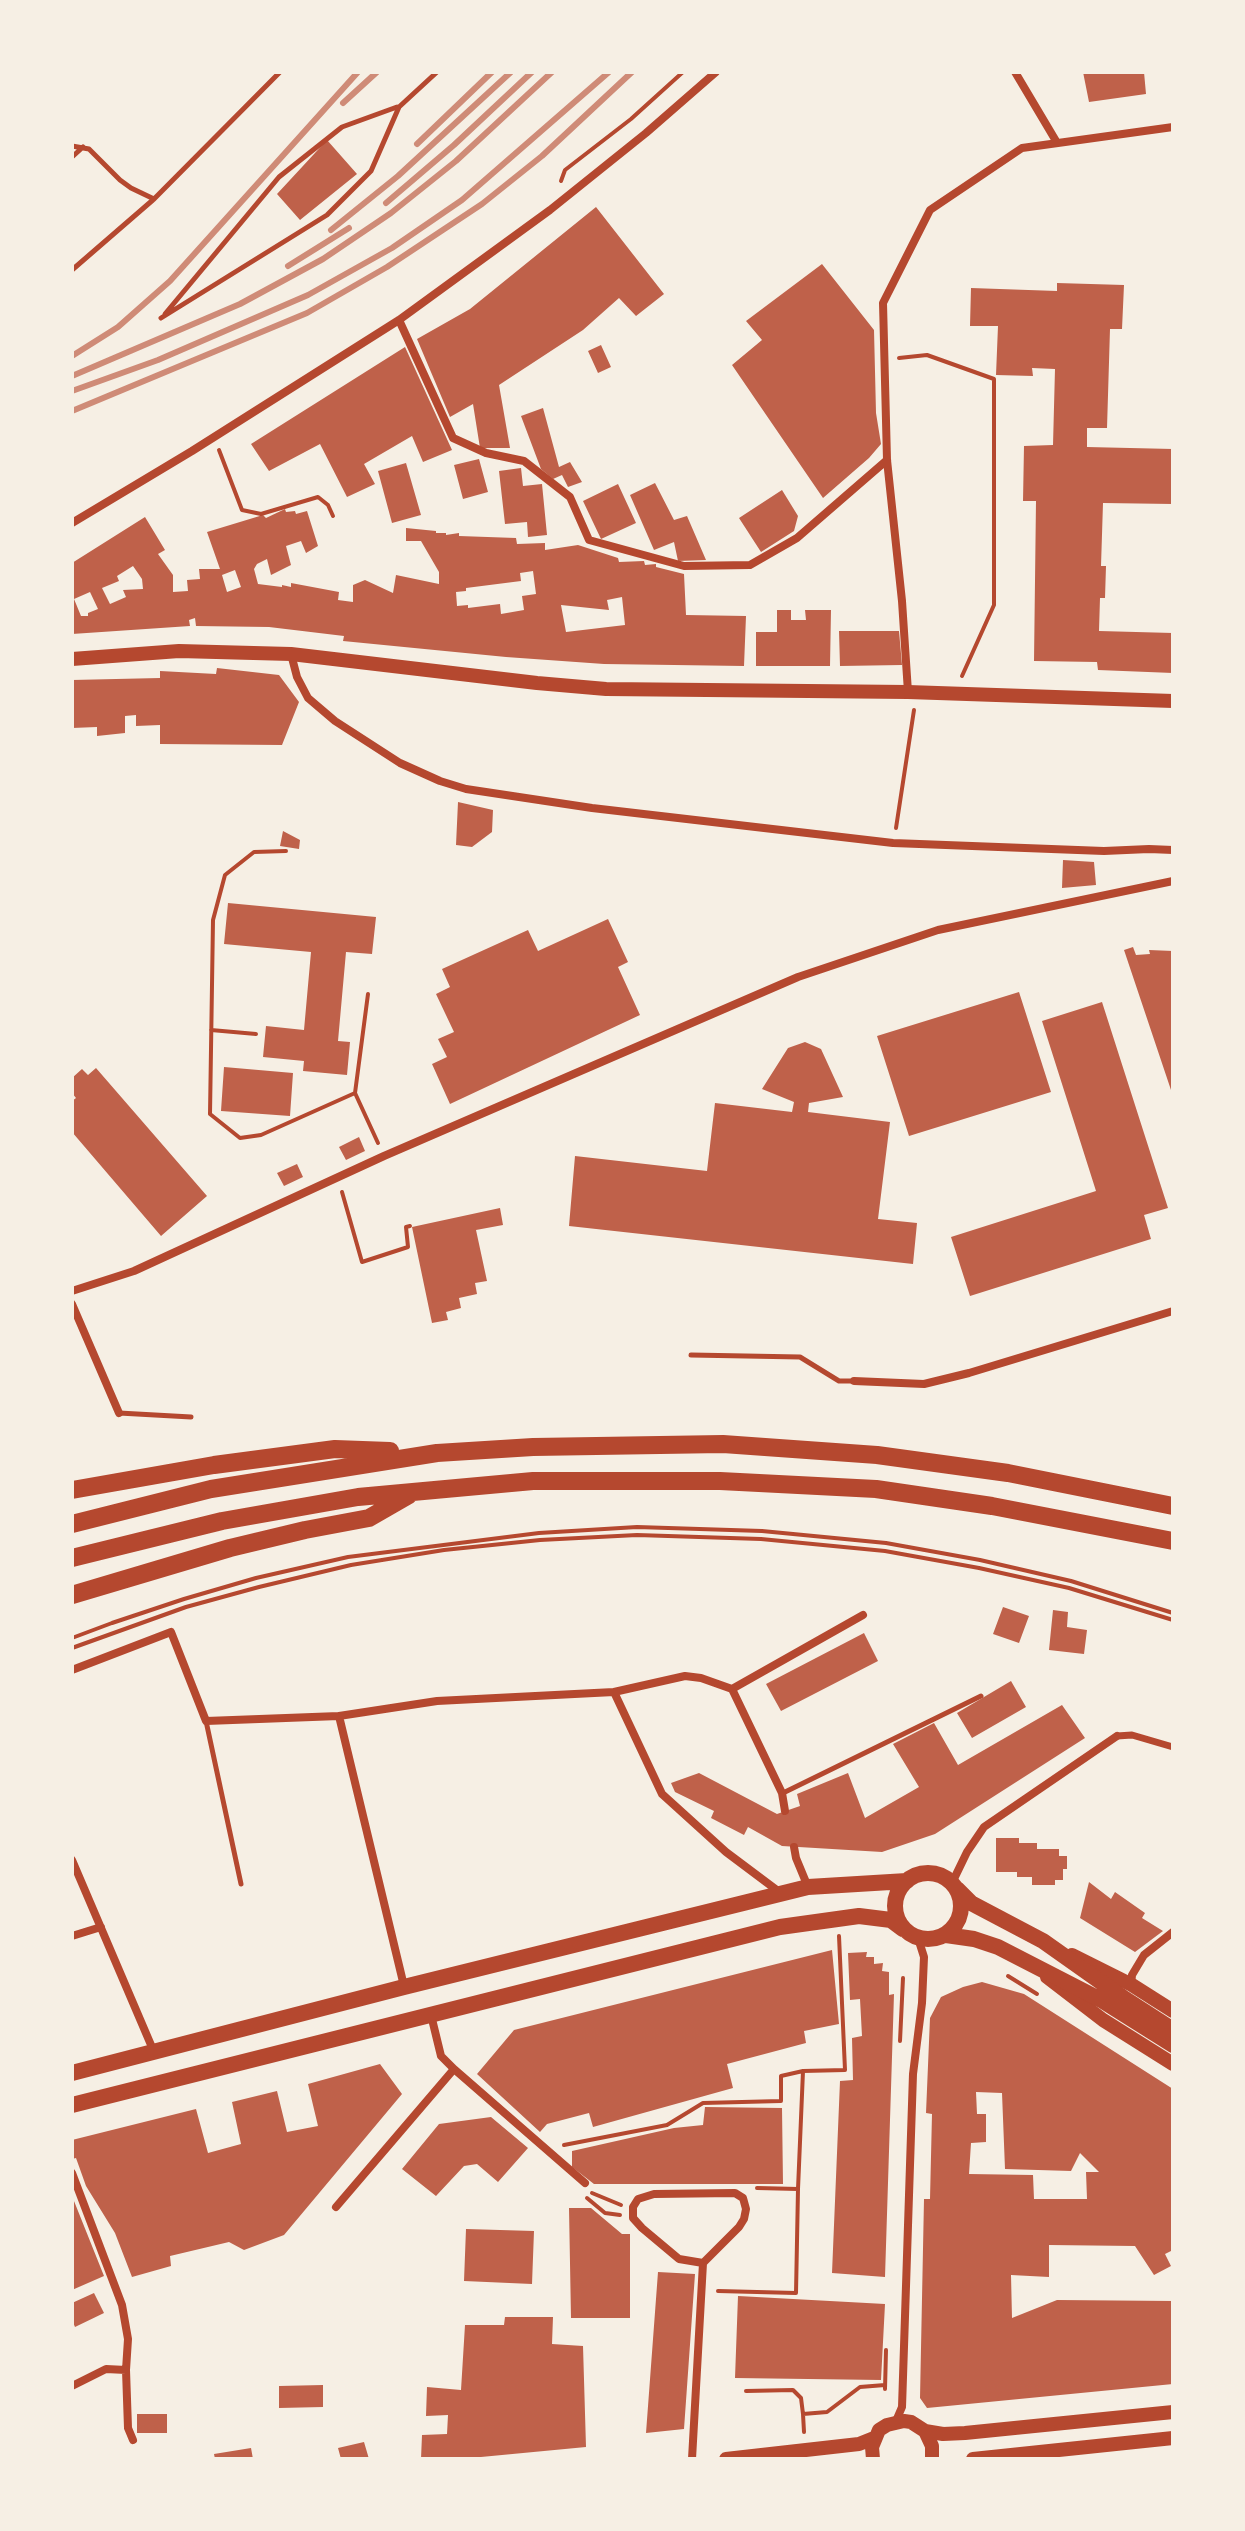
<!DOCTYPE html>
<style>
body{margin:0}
#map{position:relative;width:1245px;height:2531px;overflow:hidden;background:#f6efe4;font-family:"Asap Condensed",sans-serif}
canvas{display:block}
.frame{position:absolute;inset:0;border:74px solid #f6efe4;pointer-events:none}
</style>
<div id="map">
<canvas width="1245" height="2531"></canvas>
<div class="frame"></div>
</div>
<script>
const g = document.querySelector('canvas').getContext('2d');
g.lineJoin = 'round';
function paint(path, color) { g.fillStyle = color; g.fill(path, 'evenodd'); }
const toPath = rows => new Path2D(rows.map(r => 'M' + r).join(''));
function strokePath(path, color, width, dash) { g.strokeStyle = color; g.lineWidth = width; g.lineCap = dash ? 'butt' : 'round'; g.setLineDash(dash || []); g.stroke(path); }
const building = toPath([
 [1083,72,1144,72,1146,94,1089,102],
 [327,140,357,174,300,220,277,194],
 [596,207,664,294,636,316,619,298,583,330,499,385,510,448,480,448,473,404,450,417,417,339,470,309],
 [822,264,874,330,876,413,881,444,869,458,823,498,732,365,762,340,746,321],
 [1057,283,1124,285,1122,329,1110,329,1107,428,1087,428,1087,447,1173,449,1173,504,1103,503,1101,566,1106,566,1105,598,1100,598,1099,631,1173,633,1173,673,1098,670,1097,662,1034,661,1036,501,1023,501,1024,446,1053,445,1055,369,1032,368,1033,376,996,375,998,326,970,326,971,288,1057,291],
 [601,345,611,367,598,373,588,351],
 [405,347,452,450,423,462,412,436,364,464,375,484,347,497,320,444,269,471,251,444],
 [543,408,559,467,570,462,582,482,568,487,562,475,553,479,541,469,521,416],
 [479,459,488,492,463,499,454,465],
 [406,463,421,515,392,523,378,471],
 [521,468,523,486,542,484,547,535,528,537,527,522,505,524,499,471],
 [655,483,674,520,687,516,706,560,678,561,674,542,654,550,630,495],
 [618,484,636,523,601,539,583,501],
 [782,490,798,516,794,531,761,552,739,518],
 [285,509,286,512,295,511,296,514,307,511,318,546,306,553,301,541,286,546,291,565,271,575,267,559,257,564,254,569,258,584,282,587,282,585,291,587,291,583,339,592,338,600,353,602,353,585,365,580,393,593,396,575,439,584,439,572,421,541,406,541,406,528,436,531,436,533,446,533,446,535,459,533,459,536,516,538,517,544,545,543,545,550,578,545,618,558,619,562,644,561,645,565,656,564,656,567,684,574,686,615,746,616,744,666,604,664,506,657,343,641,344,636,269,627,196,626,195,618,189,620,190,626,72,634,72,563,145,517,165,550,158,554,173,575,173,592,188,591,187,580,200,579,199,569,220,569,207,532,263,515,266,518],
 [133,566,142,579,143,589,123,590,126,597,110,604,102,588,119,581,117,576],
 [235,570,241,587,227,592,222,575],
 [533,571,536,594,522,596,524,610,501,614,500,604,468,608,468,605,457,606,456,592,466,591,466,588,521,581,520,573],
 [90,592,98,609,88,613,88,616,81,616,74,599],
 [622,597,625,625,566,632,561,605,609,610,607,600],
 [777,610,791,610,791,620,806,620,805,610,831,610,830,666,756,666,756,632,777,632],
 [839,631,899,631,902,665,840,666],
 [217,668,279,675,299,702,282,745,160,744,160,725,136,726,136,715,125,716,125,733,97,736,97,727,72,728,72,680,160,678,160,671,216,674],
 [458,802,493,810,492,832,472,847,456,845],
 [283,831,300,840,299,849,280,846],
 [1063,860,1094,862,1096,885,1062,888],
 [228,903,376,917,372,954,346,952,338,1041,350,1042,347,1075,303,1071,304,1061,263,1057,266,1026,304,1030,311,952,224,944],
 [608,919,628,962,618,967,640,1015,450,1104,432,1064,447,1057,438,1039,454,1032,436,994,450,987,442,969,528,930,538,951],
 [1133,947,1136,955,1150,954,1149,950,1173,951,1173,1096,1124,950],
 [1019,992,1051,1092,909,1136,877,1036],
 [1102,1002,1168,1208,1144,1215,1151,1239,970,1296,951,1237,1096,1191,1042,1021],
 [805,1042,821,1049,843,1097,809,1103,808,1112,890,1122,878,1219,917,1223,913,1264,569,1226,575,1156,707,1171,715,1103,792,1112,794,1102,762,1089,788,1048],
 [224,1067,293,1073,290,1116,221,1111],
 [96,1068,207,1196,161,1236,72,1132,72,1101,76,1098,72,1093,72,1078,82,1069,88,1075],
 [359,1137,365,1151,346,1160,339,1147],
 [297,1164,303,1177,284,1186,277,1173],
 [500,1208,503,1225,476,1230,487,1281,475,1283,477,1294,459,1298,461,1308,446,1312,448,1320,432,1323,412,1227],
 [1003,1607,1029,1616,1019,1643,993,1634],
 [1053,1610,1068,1612,1067,1627,1087,1630,1084,1654,1049,1650],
 [864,1633,878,1661,781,1711,766,1684],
 [1011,1681,1026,1707,972,1738,957,1713],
 [1062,1705,1085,1738,935,1834,882,1852,782,1846,748,1827,744,1835,711,1818,714,1811,675,1792,671,1783,699,1773,777,1814,800,1806,797,1794,848,1773,865,1818,919,1787,893,1744,934,1723,958,1765],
 [996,1838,1019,1838,1019,1843,1037,1843,1037,1849,1059,1849,1059,1856,1067,1856,1067,1869,1063,1869,1063,1880,1055,1880,1055,1885,1032,1885,1032,1877,1017,1877,1017,1872,996,1872],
 [1089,1882,1111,1899,1115,1892,1145,1913,1142,1918,1163,1931,1135,1952,1080,1918],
 [832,1950,839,2024,804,2031,806,2043,727,2064,733,2088,593,2127,589,2113,547,2124,540,2132,477,2074,514,2030],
 [867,1952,866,1957,874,1957,874,1964,883,1963,882,1971,889,1972,889,1995,894,1994,885,2277,832,2273,840,2081,853,2080,852,2038,862,2036,860,1999,850,2000,848,1953],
 [982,1982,1024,1994,1173,2089,1173,2250,1165,2254,1171,2266,1154,2275,1135,2246,1049,2245,1049,2277,1011,2275,1012,2318,1057,2300,1173,2301,1173,2384,927,2408,920,2398,924,2199,930,2199,932,2114,926,2113,930,2018,941,1997,963,1987],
 [976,2092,1002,2093,1005,2169,1071,2171,1080,2153,1099,2172,1086,2172,1087,2199,1034,2199,1033,2175,969,2174,971,2143,986,2142,986,2114,977,2114],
 [380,2064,402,2094,284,2235,244,2250,229,2242,170,2256,171,2266,132,2277,115,2233,86,2186,76,2158,72,2159,72,2140,196,2109,208,2153,241,2144,232,2102,277,2091,287,2132,318,2126,308,2084],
 [705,2107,782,2108,783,2184,594,2184,572,2167,572,2151,674,2128,703,2125],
 [491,2117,528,2148,498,2182,477,2164,464,2166,436,2196,402,2169,439,2124],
 [72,2196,104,2276,72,2290],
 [569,2208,591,2208,622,2234,630,2234,630,2318,571,2318],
 [466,2229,534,2231,532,2284,464,2281],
 [658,2272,695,2274,684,2429,646,2433],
 [94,2293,104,2313,75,2327,72,2320,72,2303],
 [738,2296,885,2304,881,2380,735,2378],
 [505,2317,553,2317,552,2344,583,2346,586,2447,460,2459,421,2459,422,2435,447,2434,448,2415,426,2416,427,2387,461,2390,465,2325,504,2325],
 [323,2385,323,2407,279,2408,279,2386],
 [137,2414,167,2414,167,2433,137,2433],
 [364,2442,369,2459,341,2459,338,2448],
 [251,2448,253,2459,215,2459,214,2454]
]);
const path = toPath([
 [561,181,565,170,631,119,683,72],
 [899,358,927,355,994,379,994,605,962,676],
 [219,450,242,510,261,514,318,497,328,505,333,516],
 [896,828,914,710],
 [286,851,254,852,225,875,213,920,210,1114,240,1138,261,1135,355,1093,378,1143],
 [211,1030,256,1034],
 [355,1093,368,994],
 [342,1192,362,1262,408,1247,406,1227,410,1226],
 [72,1638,112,1623,184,1599,256,1578,348,1557,539,1533,637,1527,762,1531,886,1543,980,1560,1071,1581,1173,1613],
 [72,1648,186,1607,259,1587,351,1565,444,1550,540,1540,637,1535,761,1539,885,1551,979,1568,1069,1588,1173,1620],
 [1008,1976,1037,1994],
 [900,2041,903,1978],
 [564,2145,667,2125,703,2103,781,2101,781,2076,803,2071],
 [757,2188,798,2189,803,2071,845,2070,839,1936],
 [592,2193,621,2205],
 [587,2198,605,2213,620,2215],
 [718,2291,796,2293,798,2189],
 [885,2389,886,2350],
 [746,2391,793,2390,801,2398,803,2414,827,2412,860,2387,885,2385],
 [803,2414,804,2432]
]);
const service = toPath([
 [72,146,89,149,120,180,131,188,154,199],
 [72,157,83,147],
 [72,270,154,199,280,72],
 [165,314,279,177,342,127,397,107],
 [161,318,327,215,371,171,399,107,437,72],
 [691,1355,800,1357,839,1381,854,1381],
 [119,1413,191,1417],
 [206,1721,241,1884],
 [783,1793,981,1696]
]);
const pedestrian = toPath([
 [1117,1736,1132,1735,1173,1747]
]);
const minor = toPath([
 [1015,72,1056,141],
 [399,320,453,438,486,453,524,461,570,497,589,540,684,566,750,565,797,538,887,460],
 [72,523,192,451,399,320,550,210,646,133,716,72],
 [291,654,297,677,308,698,335,721,400,763,440,781,466,789,592,808,893,843,1104,851,1149,849,1173,850],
 [908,692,902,601,887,460,883,303,930,210,1022,148,1173,127],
 [72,1291,134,1271,384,1156,798,977,938,930,1173,881],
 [72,1304,119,1413],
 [854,1381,924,1384,969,1373,1173,1311],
 [72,1670,171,1632,206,1721,339,1716,437,1701,614,1692,662,1794,726,1852,782,1894],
 [732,1689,863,1615],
 [614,1692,685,1676,701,1678,732,1689,782,1793,785,1811],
 [339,1716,404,1986],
 [794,1847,796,1858,808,1887],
 [72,1860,154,2052],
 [952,1883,967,1852,984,1827,1117,1736],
 [72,1936,101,1927],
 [1131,1985,1132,1975,1144,1955,1173,1932],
 [454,2069,585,2183],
 [72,2173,122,2305,128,2339,126,2370,128,2428,133,2440],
 [336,2207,454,2069,441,2056,431,2015],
 [72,2386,106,2369,126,2370],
 [896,2421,902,2407,913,2074,922,2003,924,1957,918,1938],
 [692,2459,703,2263,739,2227,744,2219,746,2209,743,2198,735,2193,654,2194,638,2199,633,2207,633,2218,642,2228,679,2259,703,2263]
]);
const secondary = toPath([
 [72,659,179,651,291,654,537,683,606,689,908,692,1173,701],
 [1072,1955,1132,1985,1173,2011],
 [1047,1977,1103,2020,1173,2064],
 [925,2431,943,2434,965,2433,1173,2412],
 [726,2459,859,2444,874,2438],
 [873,2459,872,2447,879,2430,887,2425,904,2421,911,2422,925,2431,932,2446,932,2459],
 [973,2459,1173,2438]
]);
const primary = toPath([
 '895 1906a33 33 0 1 1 66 0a33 33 0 1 1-66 0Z',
 [957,1889,971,1903,1043,1941,1125,1999,1173,2030],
 [946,1935,974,1939,998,1947,1103,2001,1173,2045],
 [72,2073,404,1987,808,1887,907,1881],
 [72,2105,780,1927,859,1916,891,1920,903,1929]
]);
const motorway = toPath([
 [72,1490,214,1465,335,1449,390,1451],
 [72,1524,211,1489,437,1453,533,1447,723,1444,877,1455,1008,1473,1173,1506],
 [72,1558,222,1521,358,1497,533,1481,720,1481,876,1489,992,1506,1173,1541],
 [72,1595,230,1548,305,1530,369,1518,409,1495]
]);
const rail = toPath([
 [343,103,377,72],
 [417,144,492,72],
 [386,203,454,145,532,72],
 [331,230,398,176,511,72],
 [288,266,349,228],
 [72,356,118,327,170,281,358,72],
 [72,376,240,304,323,259,391,213,456,161,552,72],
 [72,391,158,360,308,295,392,248,462,200,609,72],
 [72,411,307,313,387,267,482,204,542,156,632,72]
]);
paint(building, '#bf614a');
strokePath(path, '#b5482f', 4);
strokePath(service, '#b5482f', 5);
strokePath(pedestrian, '#b5482f', 7);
strokePath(minor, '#b5482f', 8);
strokePath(secondary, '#b5482f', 14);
strokePath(primary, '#b5482f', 16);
strokePath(motorway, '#b5482f', 18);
strokePath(rail, '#cf8b77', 6);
</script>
